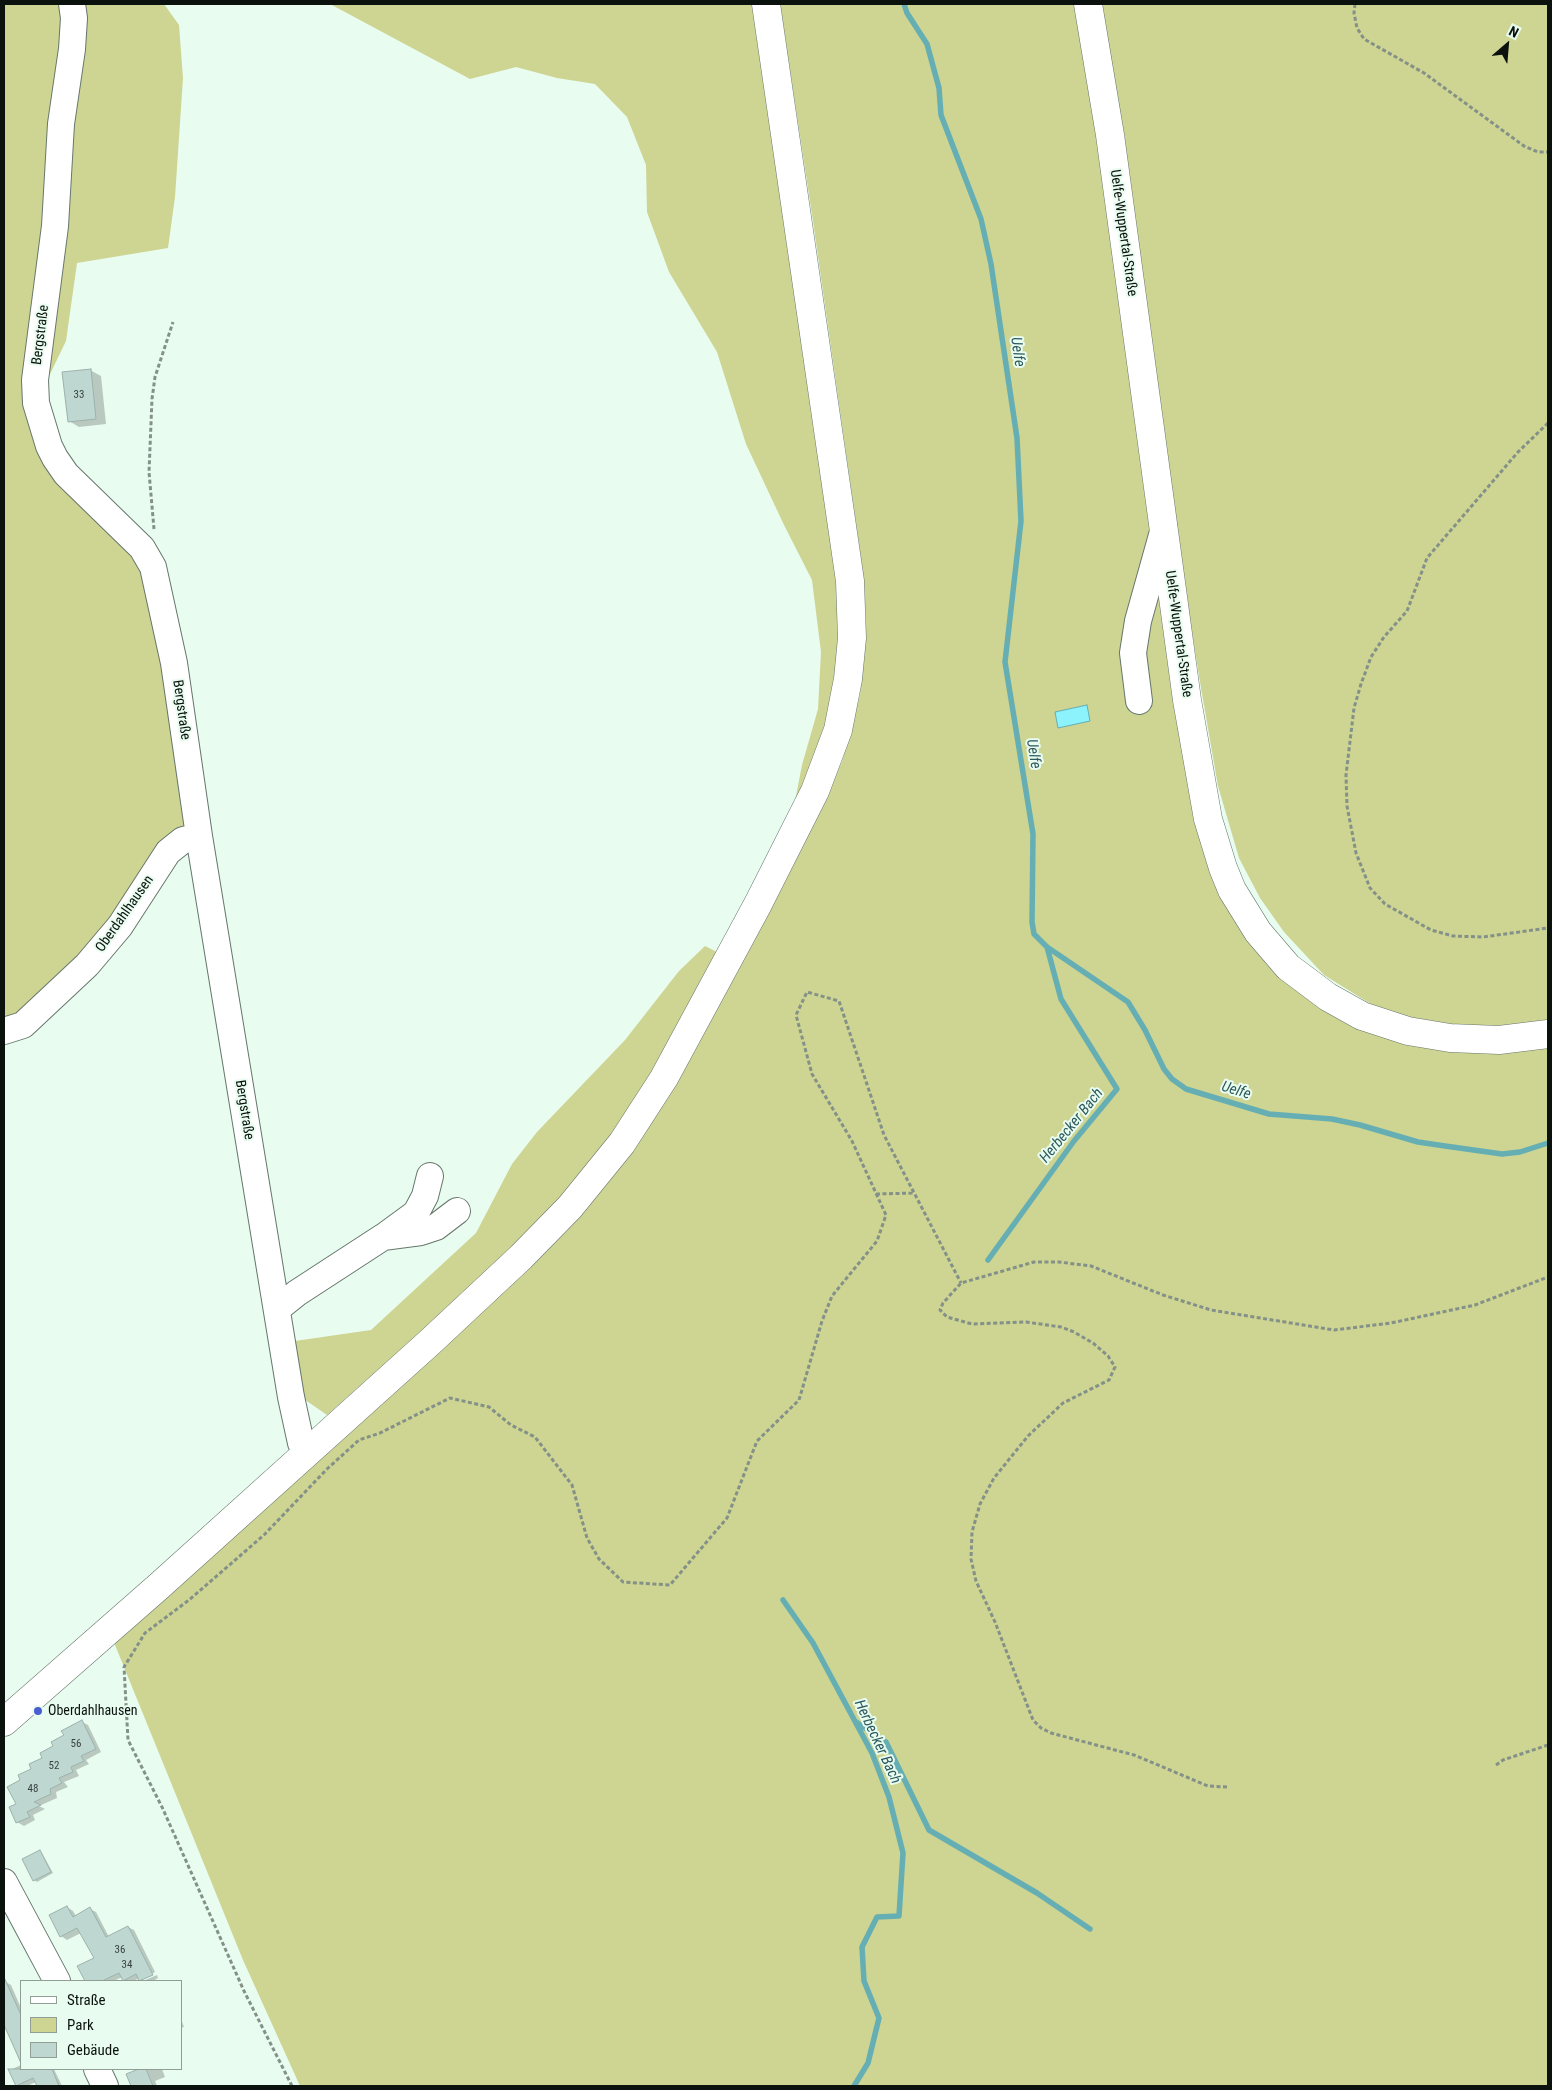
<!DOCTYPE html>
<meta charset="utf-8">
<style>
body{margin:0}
#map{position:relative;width:1552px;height:2090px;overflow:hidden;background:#e9fcf0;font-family:"Roboto Condensed",sans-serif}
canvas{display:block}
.frame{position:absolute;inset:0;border:5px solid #0b120e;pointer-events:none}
.legend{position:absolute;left:20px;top:1980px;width:162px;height:90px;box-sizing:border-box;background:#e9fcf0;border:1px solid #909e96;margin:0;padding:6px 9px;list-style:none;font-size:15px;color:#0b120e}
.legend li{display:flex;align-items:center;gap:10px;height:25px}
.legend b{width:25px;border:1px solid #909e96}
.north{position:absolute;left:1482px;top:20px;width:50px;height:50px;-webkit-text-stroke:4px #e9fcf0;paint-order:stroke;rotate:27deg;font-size:14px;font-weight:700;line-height:20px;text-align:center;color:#0b120e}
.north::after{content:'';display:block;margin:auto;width:18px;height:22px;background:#0b120e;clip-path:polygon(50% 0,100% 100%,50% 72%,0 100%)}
</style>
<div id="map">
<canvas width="1552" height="2090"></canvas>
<div class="frame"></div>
<ul class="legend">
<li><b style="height:6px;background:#fff"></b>Straße</li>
<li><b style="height:14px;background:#ced491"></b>Park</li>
<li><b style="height:14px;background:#bfd7d1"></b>Gebäude</li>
</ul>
<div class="north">N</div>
</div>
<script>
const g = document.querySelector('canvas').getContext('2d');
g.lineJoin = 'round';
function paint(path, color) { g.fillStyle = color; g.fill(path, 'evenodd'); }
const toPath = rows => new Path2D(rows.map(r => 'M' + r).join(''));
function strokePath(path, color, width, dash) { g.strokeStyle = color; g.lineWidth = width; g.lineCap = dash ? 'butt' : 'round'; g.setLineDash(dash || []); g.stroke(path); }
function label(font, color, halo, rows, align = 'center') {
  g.font = font + ' "Roboto Condensed",sans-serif'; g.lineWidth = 4; g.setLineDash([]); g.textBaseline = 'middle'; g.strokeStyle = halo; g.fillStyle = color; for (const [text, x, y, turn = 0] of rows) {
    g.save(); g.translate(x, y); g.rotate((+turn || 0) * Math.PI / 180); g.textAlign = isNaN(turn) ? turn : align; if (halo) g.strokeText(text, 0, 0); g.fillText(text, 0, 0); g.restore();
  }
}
const green = toPath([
 [4,4,164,4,179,25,183,78,175,197,168,248,77,263,66,341,36,403,43,433,145,560,193,819,107,939,4,1029],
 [330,4,752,4,786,222,842,622,837,683,820,751,790,827,802,765,818,709,821,652,812,580,784,525,746,444,717,352,669,272,647,212,646,165,627,117,595,84,557,78,516,67,470,79],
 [780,4,1088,4,1187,700,1243,908,1362,1016,1548,1034,1548,2086,300,2086,243,1960,113,1640,322,1452,676,1084,842,762,860,695,866,618,862,565,813,221],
 [1096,4,1548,4,1548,1027,1516,1030,1426,1024,1374,1006,1324,975,1284,932,1260,898,1239,858,1218,786,1201,688,1170,495,1124,134,1112,91],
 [705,946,719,953,665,1053,602,1151,535,1225,465,1292,327,1415,301,1397,295,1341,371,1330,476,1233,512,1164,537,1132,625,1040,679,971]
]);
const water = toPath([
 [1087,705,1090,721,1058,728,1055,712,1087,705]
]);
const shadow = toPath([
 [90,370,101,376,106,424,79,427,69,421],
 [82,1722,88,1725,101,1752,86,1760,89,1764,76,1770,79,1776,64,1782,68,1787,56,1792,57,1798,39,1806,45,1809,33,1815,35,1820,24,1826,17,1822,10,1808,17,1804,22,1780,66,1736],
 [39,1851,42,1853,53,1873,37,1882,34,1880],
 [67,1907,73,1911,76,1916,90,1909,96,1912,109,1937,128,1927,134,1930,155,1972,142,1979,142,1981,139,1978,134,1981,126,1981,122,1977,114,1981,86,1981,79,1967,95,1958,81,1933,67,1940,61,1936],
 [157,1975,158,1978,153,1981,143,1981],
 [4,1981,11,1985,21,2008,21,2064,4,2023],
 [181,2019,184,2027,181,2028],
 [21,2065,21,2069,54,2069,62,2086,38,2086,36,2082,27,2086,19,2086,17,2085,10,2070],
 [142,2069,162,2069,165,2077,155,2081,157,2086,133,2086,128,2075]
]);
const stream = toPath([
 [904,4,907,13,927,44,939,88,941,115,981,219,991,264,1017,438,1021,521,1005,662,1033,834,1032,922,1034,934,1047,947,1128,1002,1145,1030,1164,1069,1172,1079,1186,1089,1269,1114,1332,1119,1360,1125,1418,1142,1445,1146,1502,1154,1520,1152,1548,1143],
 [988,1260,1074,1141,1117,1089,1061,999,1047,947],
 [783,1600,813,1643,872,1753,889,1797,903,1853,899,1916,877,1917,862,1947,864,1981,879,2018,868,2063,854,2086],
 [856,1722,886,1742,929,1830,1037,1893,1090,1929]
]);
const building = toPath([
 [91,369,96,419,68,422,62,372,91,369],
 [82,1720,96,1749,81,1756,84,1761,71,1767,73,1772,59,1778,62,1783,50,1789,51,1794,34,1802,41,1805,27,1812,30,1817,16,1823,9,1807,16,1804,7,1787,20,1780,18,1775,31,1769,29,1764,42,1758,40,1753,53,1746,51,1742,64,1735,61,1731,82,1720],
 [40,1850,51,1872,33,1881,22,1859,40,1850],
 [67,1906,73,1917,90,1907,106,1937,128,1926,153,1975,139,1981,136,1974,123,1981,119,1973,102,1981,85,1981,77,1966,94,1958,77,1928,60,1937,49,1915,67,1906],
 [4,1977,21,2015,21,2063,4,2025,4,1977],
 [8,2069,52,2069,59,2086,37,2086,33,2078,16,2086,8,2069],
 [139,2069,146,2069,153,2086,131,2086,126,2074,139,2069]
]);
const path = toPath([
 [1355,4,1354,13,1357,28,1364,39,1424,73,1524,146,1538,152,1548,152],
 [1548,423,1518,452,1427,558,1407,611,1384,637,1371,657,1361,684,1354,708,1346,775,1347,806,1356,853,1370,888,1385,904,1431,930,1453,936,1483,937,1548,928],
 [154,529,149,472,152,399,155,377,173,322],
 [876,1194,914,1193],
 [1496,1765,1503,1760,1548,1745],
 [1227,1787,1208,1786,1134,1755,1051,1733,1041,1728,1033,1720,995,1622,976,1581,971,1559,972,1532,980,1504,994,1478,1028,1436,1063,1403,1109,1380,1115,1367,1108,1356,1093,1343,1074,1332,1061,1327,1026,1322,972,1324,947,1317,940,1310,943,1303,961,1283,1034,1262,1059,1262,1091,1266,1163,1295,1211,1310,1334,1330,1391,1323,1475,1305,1548,1277],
 [292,2086,244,1991,162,1807,128,1740,124,1667,145,1633,189,1600,264,1535,327,1469,359,1440,380,1433,450,1398,489,1407,511,1425,535,1437,572,1485,587,1538,599,1559,623,1582,670,1585,727,1518,757,1441,799,1400,822,1321,832,1296,877,1241,886,1215,852,1141,812,1074,796,1015,807,992,839,1001,884,1135,961,1283]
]);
const minor = toPath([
 [72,4,74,18,72,49,61,124,55,226,35,380,36,403,49,446,55,458,66,474,142,548,153,567,174,663,199,836,291,1397,301,1443,306,1452],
 [1139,701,1133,653,1138,621,1164,528],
 [4,1031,23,1025,87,965,120,926,168,852,183,840,199,836],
 [386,1235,416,1213,425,1196,430,1176],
 [277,1309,297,1293,383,1237,421,1232,436,1227,457,1211],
 [4,1882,57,1981],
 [97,2069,105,2086]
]);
const major = toPath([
 [1088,4,1110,135,1187,700,1208,819,1223,868,1232,890,1258,932,1288,967,1328,997,1362,1016,1408,1031,1450,1038,1499,1040,1548,1034],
 [4,1722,158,1587,430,1342,521,1257,570,1207,622,1143,664,1078,758,904,815,791,838,730,848,679,852,638,850,581,766,4]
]);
const markers = [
 [38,1711,5,"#4a5dd2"]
];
const numberNames = [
 ["33",79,395],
 ["56",76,1744],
 ["52",54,1766],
 ["48",33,1789],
 ["36",120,1950],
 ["34",127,1965]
];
const streetNames = [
 ["Uelfe-Wuppertal-Straße",1123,233,82],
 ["Bergstraße",41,335,-83],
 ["Uelfe-Wuppertal-Straße",1178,634,82],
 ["Bergstraße",181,710,82],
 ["Oberdahlhausen",125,914,-55],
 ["Bergstraße",244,1110,81]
];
const poiNames = [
 ["Oberdahlhausen",48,1711]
];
const waterNames = [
 ["Uelfe",1017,352,82],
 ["Uelfe",1033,754,81],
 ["Uelfe",1236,1091,17],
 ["Herbecker Bach",1072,1126,-51],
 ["Herbecker Bach",877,1742,65]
];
paint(green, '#ced491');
paint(water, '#8cf2fb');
strokePath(water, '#65afb4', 1);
paint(shadow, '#0003');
strokePath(stream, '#65afb4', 5.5);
paint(building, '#bfd7d1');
strokePath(building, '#9bb1ac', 1);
strokePath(minor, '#66776c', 28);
strokePath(major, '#66776c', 29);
strokePath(path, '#839188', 3, [4, 2.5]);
strokePath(minor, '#fff', 26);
strokePath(major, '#fff', 28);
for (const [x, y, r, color] of markers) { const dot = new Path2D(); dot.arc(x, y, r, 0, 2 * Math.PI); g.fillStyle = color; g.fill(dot); strokePath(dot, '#e9fcf0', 2); }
label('11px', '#38433f', null, numberNames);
label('14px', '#0b120e', '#e9fcf0', streetNames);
label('14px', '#0b120e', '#e9fcf0', poiNames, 'left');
label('italic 15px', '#2c595e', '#e9fcf0', waterNames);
</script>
